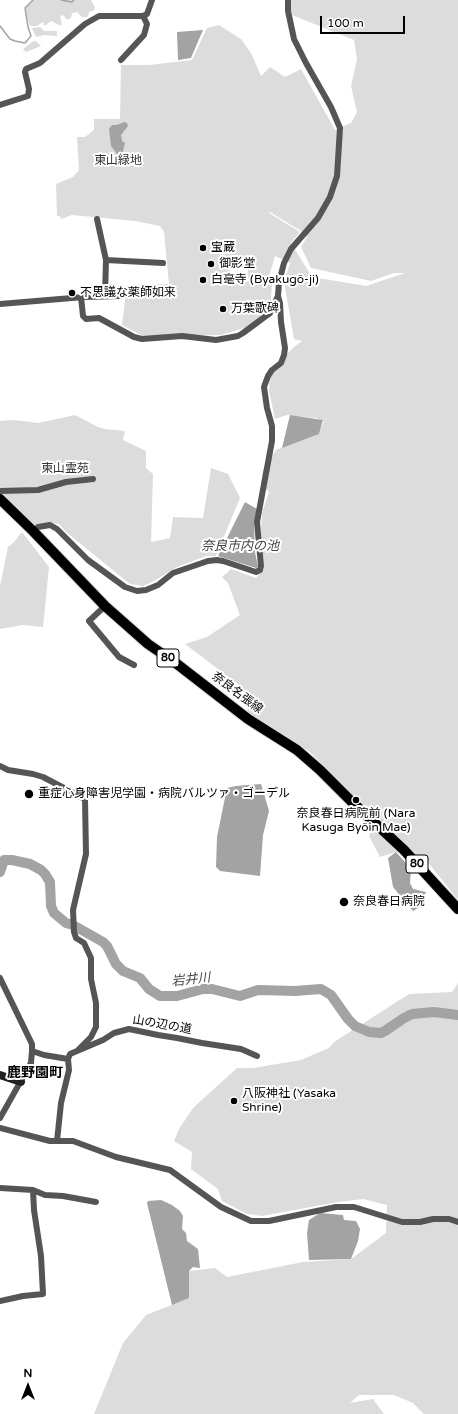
<!DOCTYPE html>
<meta charset="utf-8">
<style>
body{margin:0}
#map{position:relative;width:458px;height:1414px;overflow:hidden;background:#fff;font-family:"Varela Round",sans-serif}
canvas{display:block}
.north{position:absolute;left:8px;top:1366px;width:40px;height:40px;-webkit-text-stroke:3px #fff;paint-order:stroke;rotate:0deg;font-size:11px;font-weight:700;line-height:16px;text-align:center;color:#000}
.north::after{content:'';display:block;margin:auto;width:14px;height:18px;background:#000;clip-path:polygon(50% 0,100% 100%,50% 72%,0 100%)}
.scale{position:absolute;left:320px;top:16px;width:85px;height:18px;box-sizing:border-box;border:2px solid #000;border-top:0;padding-left:5px;font-size:12px;line-height:14px;white-space:nowrap;color:#000;-webkit-text-stroke:3px #fff;paint-order:stroke}
</style>
<div id="map">
<canvas width="458" height="1414"></canvas>
<div class="north">N</div>
<div class="scale">100 m</div>
</div>
<script>
const g = document.querySelector('canvas').getContext('2d');
g.lineJoin = 'round';
function paint(path, color) { g.fillStyle = color; g.fill(path, 'evenodd'); }
const toPath = rows => new Path2D(rows.map(r => 'M' + r).join(''));
function strokePath(path, color, width, dash) { g.strokeStyle = color; g.lineWidth = width; g.lineCap = dash ? 'butt' : 'round'; g.setLineDash(dash || []); g.stroke(path); }
function label(font, color, halo, rows, align = 'center') {
  g.font = font + ' "Varela Round","Noto Sans JP",sans-serif'; g.lineWidth = 4; g.setLineDash([]); g.textBaseline = 'middle'; g.strokeStyle = halo; g.fillStyle = color; for (const [text, x, y, turn = 0] of rows) {
    g.save(); g.translate(x, y); g.rotate((+turn || 0) * Math.PI / 180); g.textAlign = isNaN(turn) ? turn : align; if (halo) g.strokeText(text, 0, 0); g.fillText(text, 0, 0); g.restore();
  }
}
const green = toPath([
 [33,0,91,0,95,8,93,11,90,11,87,17,82,17,77,12,72,13,71,18,67,20,63,15,60,16,62,25,59,25,51,21,45,26,43,22,37,26,30,26,25,13,25,8],
 [289,0,458,0,458,900,423,856,400,851,380,857,369,836,376,819,310,752,248,713,243,688,185,644,207,637,240,615,228,583,222,577,231,569,256,578,264,569,261,530,262,513,269,492,261,484,263,470,276,450,319,434,324,421,316,418,287,415,275,419,269,391,270,371,294,347,302,341,294,339,284,282,290,263,275,256,270,273,267,278,258,281,248,279,248,268,231,255,229,257,231,278,272,285,270,310,247,327,221,335,143,336,122,325,127,285,169,284,164,232,160,226,135,221,72,215,61,219,60,216,57,216,56,184,73,177,79,170,77,137,85,137,94,130,94,119,120,119,121,65,149,65,192,60,207,28,219,25,241,39,251,53,261,76,270,67,285,77,301,69,335,130,351,123,357,112,351,86,357,59,354,40,292,15],
 [270,212,301,231,307,237,301,247,311,268,371,281,394,273,405,273,366,286,312,277,291,243,300,232,269,213,263,219],
 [40,27,44,31,57,31,57,36,44,35,36,37,32,28],
 [36,41,41,46,26,52,23,49,32,42],
 [75,415,98,427,105,429,125,431,123,440,146,451,146,468,153,474,151,542,170,538,173,517,203,518,211,468,228,474,240,498,216,556,206,556,177,567,154,581,143,586,130,584,66,532,59,524,53,523,31,526,0,493,0,421,14,420,38,423],
 [22,532,49,567,43,627,23,625,0,629,0,586,8,547,14,542],
 [458,983,458,1414,424,1414,413,1403,394,1395,359,1395,350,1403,373,1399,384,1414,94,1414,123,1343,146,1315,189,1298,189,1271,215,1268,227,1277,303,1262,351,1259,386,1233,387,1205,363,1199,338,1202,262,1216,247,1214,222,1201,218,1189,191,1169,192,1152,174,1141,179,1129,193,1108,237,1068,253,1068,301,1060,329,1048,334,1042,409,994,452,992]
]);
const water = toPath([
 [203,30,191,58,178,60,177,32],
 [124,122,127,123,128,126,121,135,122,141,125,143,122,155,117,154,111,146,109,129,112,125,117,125],
 [290,415,323,420,319,434,282,448],
 [245,502,257,509,254,525,255,552,258,567,256,568,218,556],
 [261,784,269,811,263,835,260,876,220,871,216,867,217,837,227,788,236,786],
 [396,852,411,869,410,883,413,889,426,892,420,907,413,911,393,887,388,858],
 [161,1200,172,1205,180,1211,183,1216,182,1229,186,1233,187,1241,198,1249,200,1268,193,1267,189,1271,189,1298,172,1305,147,1203,148,1201],
 [320,1213,343,1215,344,1220,356,1221,360,1229,358,1241,351,1259,309,1260,307,1233,309,1220]
]);
const stream = toPath([
 [61,0,72,2,74,0],
 [0,26,10,39,15,41,25,43,31,36,28,27,25,8,33,0]
]);
const river = toPath([
 [0,872,4,860,12,860,30,864,41,870,45,874,50,882,51,906,54,913,66,923,73,925,103,942,107,946,116,964,123,971,140,978,149,989,160,996,177,996,203,989,212,989,240,996,258,990,295,991,321,989,331,995,348,1019,355,1026,369,1032,381,1033,385,1031,404,1018,412,1014,434,1012,458,1015]
]);
const street = toPath([
 [121,60,144,35,147,24,143,16],
 [0,105,28,96,29,89,25,72,26,69,40,63,85,24,99,16,143,16,147,14,152,0],
 [97,219,106,260,105,296],
 [106,260,163,263],
 [81,297,83,316,86,319,99,318,134,337,142,339,182,336,216,340,238,336,243,333,270,313,278,296],
 [0,304,84,297,120,296],
 [0,491,38,490,66,482,93,479],
 [33,531,38,527,50,525,57,529,88,560,125,587,137,591,146,590,158,585,173,573,208,561,217,560,223,561,256,572,260,570,261,566,257,522,272,441,272,426,267,408,264,387,268,376,272,370,281,363,284,355,285,348,281,322,280,303,278,296,279,282,284,263,291,249,318,218,330,197,337,176,340,128,331,107,306,63,294,39,288,11,288,0],
 [105,606,89,621,119,657,134,665],
 [0,766,8,770,33,774,43,777,85,799,86,854,73,910,74,932,76,938,84,943,91,958,91,979,96,1003,96,1027,91,1037,78,1050],
 [0,978,32,1044,32,1051,31,1063,0,1118],
 [32,1051,44,1055,68,1059],
 [0,1128,50,1141,73,1141,116,1157,170,1170,221,1207,251,1221,269,1221,336,1207,354,1207,402,1222,420,1222,433,1219,449,1219,458,1222],
 [57,1141,61,1103,69,1070,68,1059,70,1054,103,1040,114,1033,129,1029,158,1035,177,1038,202,1043,241,1049,257,1056],
 [0,1188,33,1190,45,1195,63,1196,96,1202],
 [0,1301,23,1296,43,1294,41,1256,34,1210,33,1190]
]);
const secondary = toPath([
 [0,1075,21,1082]
]);
const primary = toPath([
 [0,499,33,531,105,606,148,644,177,664,248,719,297,750,320,770,350,800,404,850,458,909]
]);
const markers = [
 [203,248,4,"#000"],
 [211,264,4,"#000"],
 [203,280,4,"#000"],
 [72,293,4,"#000"],
 [223,309,4,"#000"],
 [29,794,5,"#000"],
 [356,800,4,"#000"],
 [344,902,5,"#000"],
 [234,1101,4,"#000"]
];
const shields = [
 [168,658,22],
 [417,864,22]
];
const shieldNames = [
 ["80",168,658],
 ["80",417,864]
];
const parkNames = [
 ["東山緑地",118,161],
 ["東山霊苑",65,469]
];
const poiNames = [
 ["宝蔵",211,248],
 ["御影堂",219,264],
 ["白毫寺 (Byakugō-ji)",211,280],
 ["不思議な薬師如来",80,293],
 ["万葉歌碑",231,309],
 ["重症心身障害児学園・病院バルツァ・ゴーデル",38,794],
 ["奈良春日病院前 (Nara",356,814,"center"],
 ["Kasuga Byōin Mae)",356,828,"center"],
 ["奈良春日病院",353,902],
 ["八阪神社 (Yasaka",242,1094],
 ["Shrine)",242,1108]
];
const streetNames = [
 ["奈良名張線",237,693,37],
 ["山の辺の道",162,1025,10]
];
const waterNames = [
 ["奈良市内の池",240,547],
 ["岩井川",191,980,-6]
];
const quarterNames = [
 ["鹿野園町",35,1073]
];
paint(green, '#dcdcdc');
paint(water, '#a3a3a3');
strokePath(stream, '#a3a3a3', 1.5);
strokePath(river, '#a3a3a3', 10);
strokePath(primary, '#dbdbdb', 12);
strokePath(street, '#555', 6);
strokePath(secondary, '#222', 8);
strokePath(primary, '#000', 10);
for (const [x, y, r, color] of markers) { const dot = new Path2D(); dot.arc(x, y, r, 0, 2 * Math.PI); g.fillStyle = color; g.fill(dot); strokePath(dot, '#fff', 1.5); }
for (const [x, y, w] of shields) { const box = new Path2D(); box.roundRect(x - w / 2, y - 9, w, 18, 3); g.fillStyle = '#fff'; g.fill(box); strokePath(box, '#000', 1); }
label('bold 11px', '#000', null, shieldNames);
label('12px', '#333', '#fff', parkNames);
label('12px', '#000', '#fff', poiNames, 'left');
label('12px', '#000', '#fff', streetNames);
label('italic 13px', '#444', '#fff', waterNames);
label('bold 14px', '#000', '#fff', quarterNames);
</script>
